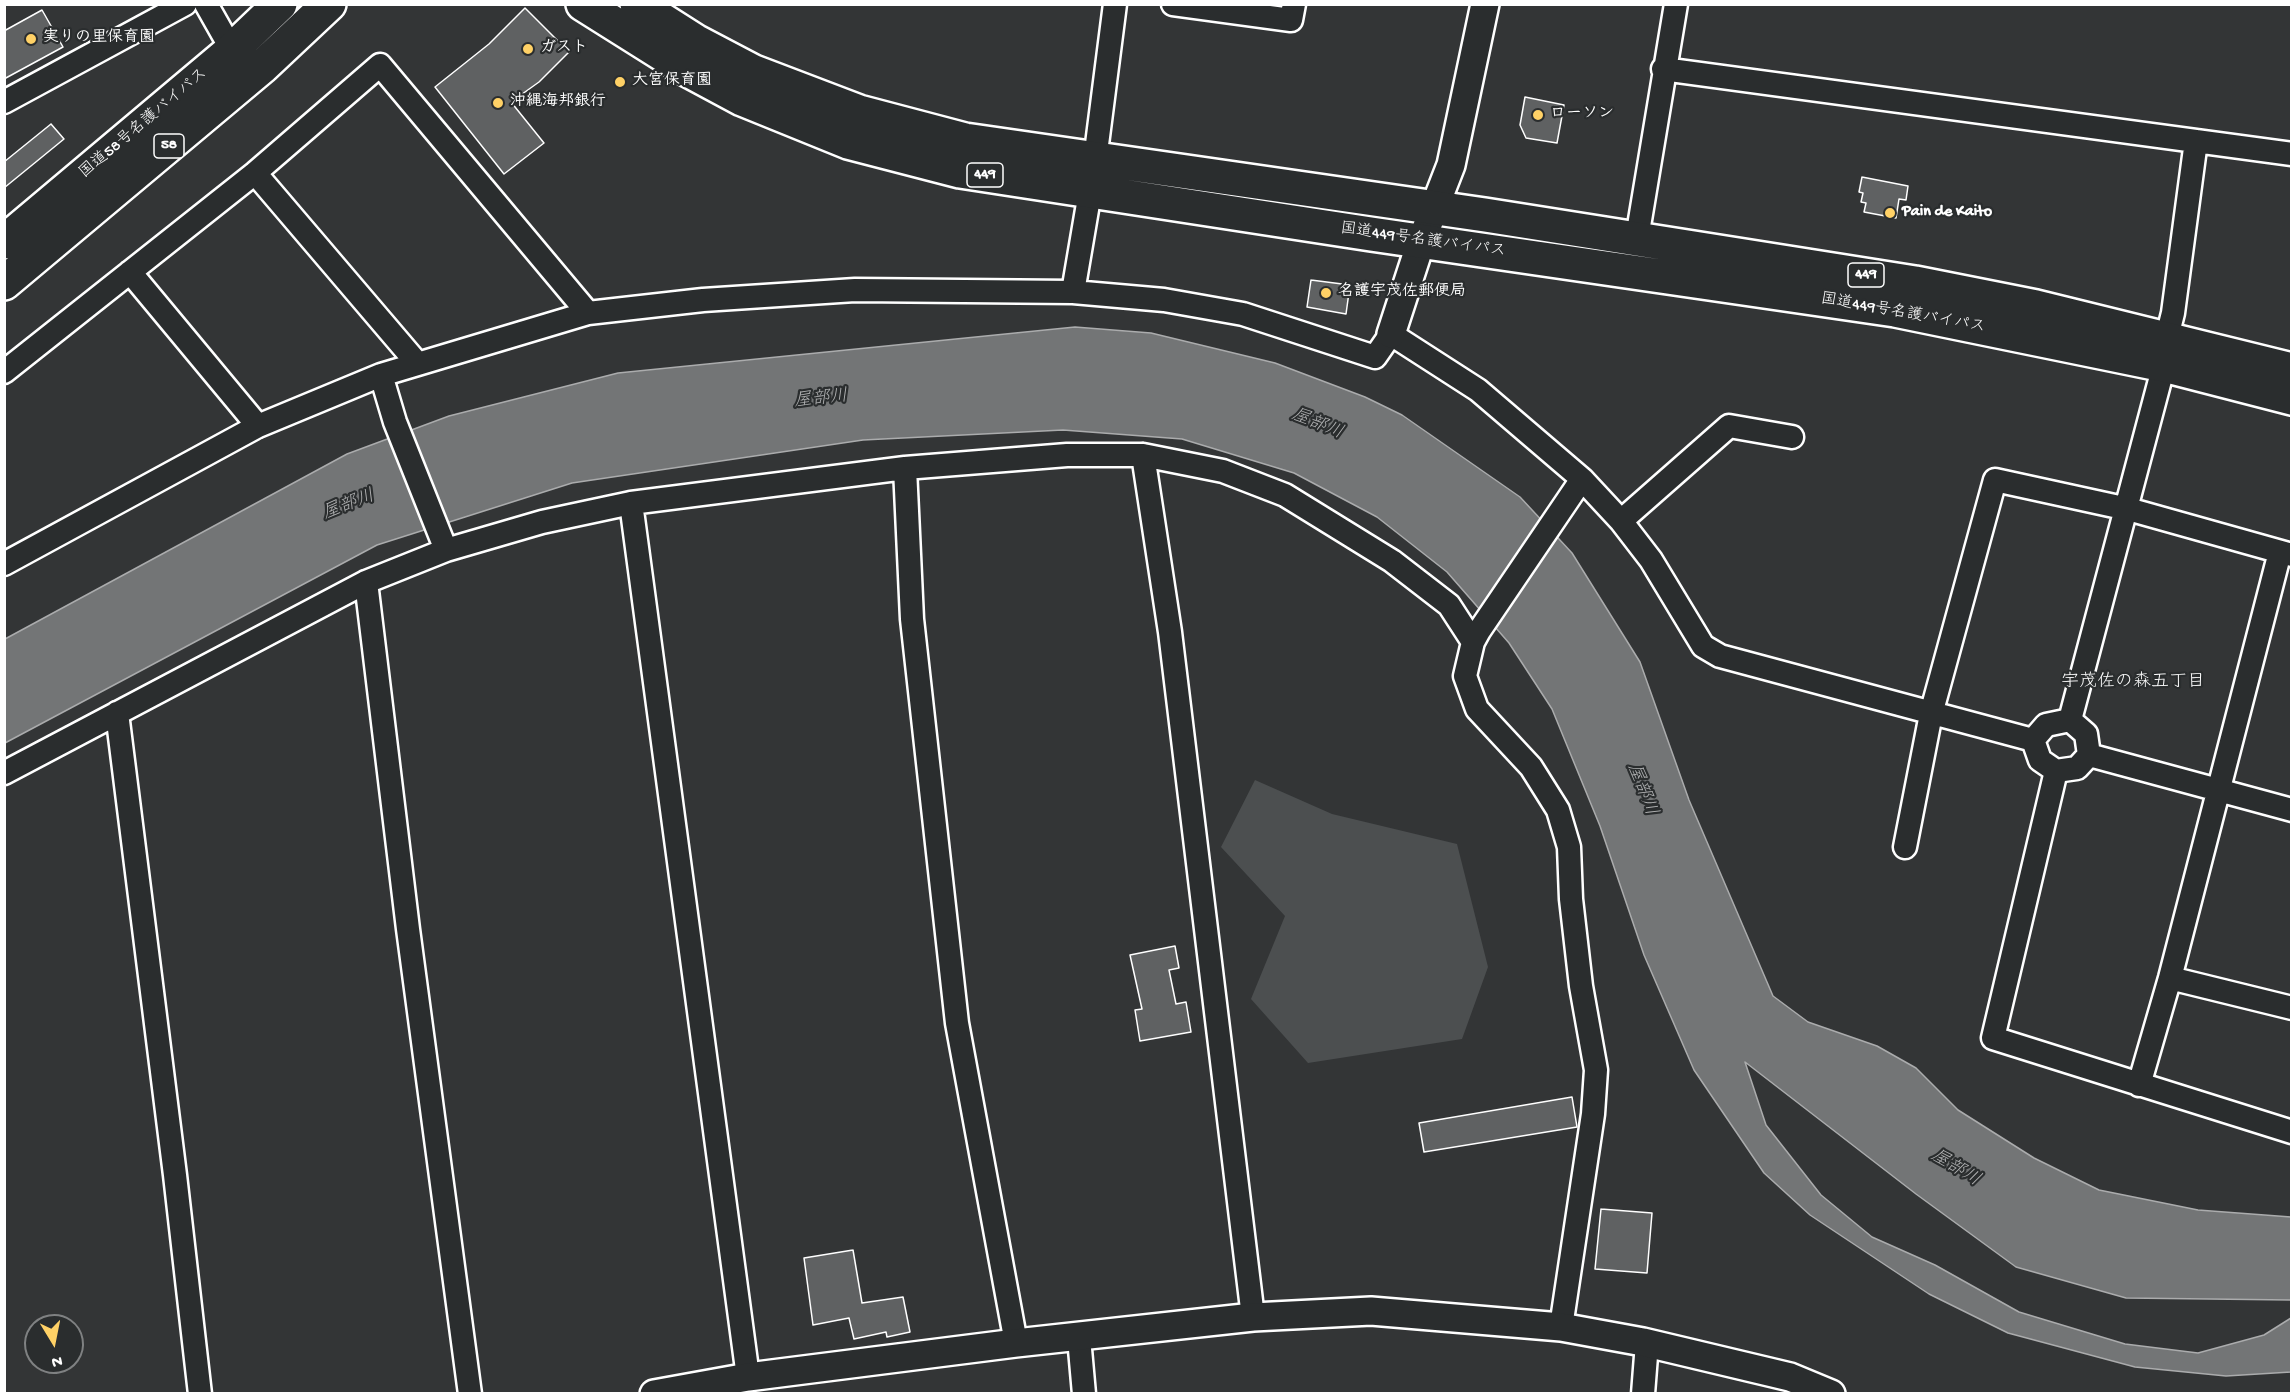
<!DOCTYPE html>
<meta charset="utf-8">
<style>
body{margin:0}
#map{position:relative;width:2296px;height:1398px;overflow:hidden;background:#333536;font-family:"Gochi Hand",sans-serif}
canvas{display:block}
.frame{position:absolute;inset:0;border:6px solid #fff;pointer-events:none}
.north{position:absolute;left:24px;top:1314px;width:60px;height:60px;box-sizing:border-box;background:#2a2d2e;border:2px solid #7f8182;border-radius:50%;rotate:170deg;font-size:16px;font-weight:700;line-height:24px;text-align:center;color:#fff}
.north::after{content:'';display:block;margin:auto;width:21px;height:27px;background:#ffd166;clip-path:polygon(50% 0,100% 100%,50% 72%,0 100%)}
</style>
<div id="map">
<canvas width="2296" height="1398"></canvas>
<div class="frame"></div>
<div class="north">N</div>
</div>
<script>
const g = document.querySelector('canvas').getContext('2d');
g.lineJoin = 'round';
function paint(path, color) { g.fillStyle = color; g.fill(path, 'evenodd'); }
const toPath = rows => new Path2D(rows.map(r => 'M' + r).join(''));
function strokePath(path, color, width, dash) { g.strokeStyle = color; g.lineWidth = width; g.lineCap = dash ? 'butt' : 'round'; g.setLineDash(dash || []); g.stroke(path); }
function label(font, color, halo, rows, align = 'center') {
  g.font = font + ' "Gochi Hand","Klee One",sans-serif'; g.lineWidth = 4.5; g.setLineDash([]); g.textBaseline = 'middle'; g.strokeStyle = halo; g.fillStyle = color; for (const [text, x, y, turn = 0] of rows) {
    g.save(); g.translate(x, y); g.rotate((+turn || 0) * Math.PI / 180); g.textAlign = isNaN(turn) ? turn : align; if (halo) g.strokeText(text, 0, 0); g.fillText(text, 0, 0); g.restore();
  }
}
const green = toPath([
 [1255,780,1332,814,1457,844,1488,967,1462,1039,1308,1063,1251,999,1285,916,1221,847]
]);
const water = toPath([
 [1075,327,1151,333,1275,363,1365,397,1402,415,1520,497,1572,553,1640,662,1689,800,1773,996,1808,1022,1877,1046,1916,1068,1958,1110,2034,1158,2099,1190,2198,1210,2291,1217,2291,1300,2126,1298,2016,1267,1916,1194,1745,1062,1766,1125,1821,1195,1872,1237,1935,1265,2019,1312,2125,1344,2198,1353,2264,1335,2291,1318,2291,1372,2226,1376,2135,1367,2008,1333,1929,1294,1810,1215,1764,1173,1694,1070,1644,955,1600,826,1552,709,1509,643,1447,572,1377,517,1294,473,1182,439,1063,430,863,440,572,483,377,545,5,743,5,639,347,454,449,416,618,373,1075,327]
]);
const building = toPath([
 [525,8,569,52,539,82,511,102,544,143,504,174,435,87,489,44,525,8],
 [42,10,63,47,4,79,4,31,42,10],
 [1525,97,1564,105,1557,143,1526,138,1520,125,1525,97],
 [51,124,64,139,4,188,4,162,51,124],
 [1862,177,1908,186,1906,200,1899,199,1896,218,1864,212,1866,203,1861,202,1863,193,1859,192,1862,177],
 [1311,280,1350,285,1346,314,1307,307,1311,280],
 [1175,946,1179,968,1169,970,1176,1004,1186,1002,1191,1032,1140,1041,1135,1010,1142,1009,1130,955,1175,946],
 [1572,1097,1577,1127,1424,1152,1419,1123,1572,1097],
 [1601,1209,1652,1213,1647,1273,1595,1269,1601,1209],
 [853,1250,862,1303,903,1297,910,1332,887,1337,886,1332,854,1339,849,1318,813,1325,804,1258,853,1250]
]);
const minor = toPath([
 [206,4,232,50],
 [1173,4,1291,20,1294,4],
 [1663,69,2292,154],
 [4,102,185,4],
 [1095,160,1115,4],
 [255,173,417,363],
 [1637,238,1676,4],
 [130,272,258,426],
 [1073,292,1090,192],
 [2167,337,2173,313,2196,141],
 [4,372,255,173,380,65,588,313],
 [381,375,395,422,446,550],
 [1143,455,1170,632,1253,1317],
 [905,468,912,619,957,1023,1016,1343],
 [631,503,748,1377],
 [1621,521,1729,426,1792,437],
 [4,564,258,426,381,375,588,313,703,300,855,290,1073,292,1164,300,1243,314,1375,357,1391,334,1478,390,1582,479,1621,521,1651,560,1703,646,1720,656,2033,740],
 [366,582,408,929,470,1394],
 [117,713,175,1175,200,1394],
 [2070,720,2164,365],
 [2070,720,2086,734,2089,755,2077,768,2056,771,2040,760,2033,740,2046,725,2070,720],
 [2089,755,2292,810],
 [2056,771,1993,1038,2292,1132],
 [4,773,366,582,446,550,542,522,631,503,905,468,1067,455,1143,455,1223,471,1285,495,1392,561,1449,605,1473,642],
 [1905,847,1931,714,1995,480,2128,509,2292,555],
 [2170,978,2292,1008],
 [2139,1085,2170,978,2280,552],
 [1561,1327,1593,1114,1596,1070,1581,986,1571,899,1569,847,1558,810,1531,767,1477,709,1465,676,1473,642,1479,631,1582,479],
 [1079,1338,1084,1394],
 [1643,1394,1647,1343]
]);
const tertiary = toPath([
 [1391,334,1421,242,1451,165,1485,4],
 [654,1394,748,1377,1016,1343,1253,1317,1371,1311,1561,1327,1643,1342,1790,1377,1831,1394]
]);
const trunk = toPath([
 [583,4,688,70,742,99,848,142,960,171,1371,234,1895,310,2164,365,2292,398],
 [637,4,695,41,754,72,859,112,965,140,1485,215,1915,283,2036,307,2292,370],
 [4,242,232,50,280,4],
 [4,283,263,66,329,4]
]);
const markers = [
 [31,39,6,"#ffd166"],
 [528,49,6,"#ffd166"],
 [620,82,6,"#ffd166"],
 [498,103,6,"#ffd166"],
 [1538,115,6,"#ffd166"],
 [1890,213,6,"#ffd166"],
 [1326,293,6,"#ffd166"]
];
const shields = [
 [169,146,30],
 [985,175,36],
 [1866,275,36]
];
const shieldNames = [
 ["58",169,146],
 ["449",985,175],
 ["449",1866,275]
];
const poiNames = [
 ["実りの里保育園",43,39],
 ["ガスト",540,49],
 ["大宮保育園",632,82],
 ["沖縄海邦銀行",510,103],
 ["ローソン",1550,115],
 ["Pain de Kaito",1902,213],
 ["名護宇茂佐郵便局",1338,293]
];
const streetNames = [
 ["国道58号名護バイパス",144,124,-40],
 ["国道449号名護バイパス",1423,241,8],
 ["国道449号名護バイパス",1903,314,10]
];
const waterNames = [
 ["屋部川",821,400,-6],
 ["屋部川",1317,425,22],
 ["屋部川",349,506,-21],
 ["屋部川",1641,790,69],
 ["屋部川",1955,1169,31]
];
const neighbourhoodNames = [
 ["宇茂佐の森五丁目",2133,683]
];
paint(green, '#4c4f50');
paint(water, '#737576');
strokePath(water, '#abacad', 1.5);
paint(building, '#5f6162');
strokePath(building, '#fff', 1.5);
strokePath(minor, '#fff', 27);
strokePath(tertiary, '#fff', 32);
strokePath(trunk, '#fff', 38);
strokePath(minor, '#2a2d2e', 22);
strokePath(tertiary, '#2a2d2e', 27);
strokePath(trunk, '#2a2d2e', 33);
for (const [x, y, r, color] of markers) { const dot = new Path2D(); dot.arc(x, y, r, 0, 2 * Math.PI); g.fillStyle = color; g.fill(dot); strokePath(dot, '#2a2d2e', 2); }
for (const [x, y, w] of shields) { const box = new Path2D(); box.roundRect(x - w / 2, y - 12, w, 24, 4.5); g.fillStyle = '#2a2d2e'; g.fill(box); strokePath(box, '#fff', 1.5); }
label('bold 15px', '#fff', null, shieldNames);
label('bold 16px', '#fff', '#2a2d2e', poiNames, 'left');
label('16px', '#fff', '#2a2d2e', streetNames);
label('italic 18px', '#b2b3b4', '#2a2d2e', waterNames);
label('18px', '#fff', '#2a2d2e', neighbourhoodNames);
</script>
